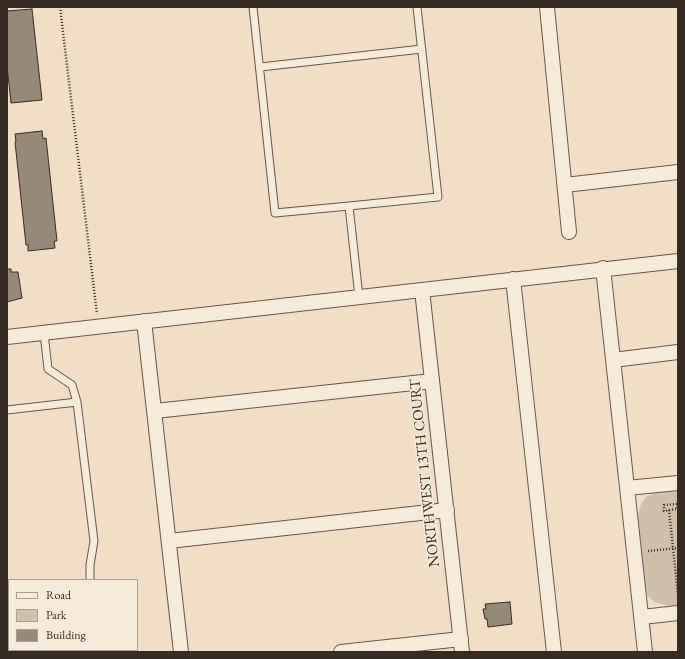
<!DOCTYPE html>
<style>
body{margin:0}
#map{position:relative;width:685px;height:659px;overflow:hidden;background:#f1dec4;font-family:"EB Garamond",serif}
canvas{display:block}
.frame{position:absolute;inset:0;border:8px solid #362c23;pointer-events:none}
.legend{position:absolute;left:8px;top:579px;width:130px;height:72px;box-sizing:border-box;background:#f6ead9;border:1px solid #a99e90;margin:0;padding:5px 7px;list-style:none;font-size:12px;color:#362c23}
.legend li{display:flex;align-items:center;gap:8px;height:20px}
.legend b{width:20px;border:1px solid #a99e90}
</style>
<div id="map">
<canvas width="685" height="659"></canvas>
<div class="frame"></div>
<ul class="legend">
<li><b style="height:5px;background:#f6ead9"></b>Road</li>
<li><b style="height:11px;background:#d1c0a9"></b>Park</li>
<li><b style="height:11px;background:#978977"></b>Building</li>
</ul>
</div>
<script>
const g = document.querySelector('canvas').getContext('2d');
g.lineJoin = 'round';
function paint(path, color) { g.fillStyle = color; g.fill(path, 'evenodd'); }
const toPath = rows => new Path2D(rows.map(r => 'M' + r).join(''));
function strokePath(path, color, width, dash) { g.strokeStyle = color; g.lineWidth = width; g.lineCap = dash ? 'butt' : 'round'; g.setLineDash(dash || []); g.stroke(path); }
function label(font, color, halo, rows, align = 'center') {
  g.font = font + ' "EB Garamond",serif'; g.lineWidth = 3.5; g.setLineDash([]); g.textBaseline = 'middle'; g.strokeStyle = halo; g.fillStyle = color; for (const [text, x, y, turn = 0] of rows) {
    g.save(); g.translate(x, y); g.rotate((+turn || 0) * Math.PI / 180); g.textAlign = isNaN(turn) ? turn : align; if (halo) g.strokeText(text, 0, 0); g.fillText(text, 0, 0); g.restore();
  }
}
const green = toPath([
 [678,491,678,605,669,606,654,602,647,595,645,584,638,515,641,504,646,497,655,493]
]);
const building = toPath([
 [32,9,42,100,11,103,7,66,7,11,32,9],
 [42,131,43,139,46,138,57,241,54,241,55,248,28,251,28,245,26,245,15,142,16,142,15,134,42,131],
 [7,269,11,269,11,272,18,272,22,298,7,302,7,269],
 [510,602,512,624,488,627,487,619,485,619,483,609,486,609,485,604,510,602]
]);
const path = toPath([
 [60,7,97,314],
 [677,504,677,509,664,511,664,505,677,504],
 [669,510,678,595],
 [648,551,678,548]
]);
const lane = toPath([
 [253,7,275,213,349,206],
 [260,67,422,49],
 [359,297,349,206,438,197,417,7],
 [44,333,48,369,72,385,77,402,94,541,90,565,90,580],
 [7,410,77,402],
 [97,650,97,652]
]);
const street = toPath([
 [547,7,569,232],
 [565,185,678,172],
 [603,268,645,652],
 [513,279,554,652],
 [422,290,462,652],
 [144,321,181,652],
 [7,337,678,261],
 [613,360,678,352],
 [155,411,432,381],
 [627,488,678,483],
 [169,541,447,510],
 [642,617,678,613],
 [341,652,461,639]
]);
const streetNames = [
 ["NORTHWEST 13TH COURT",425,473,-96]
];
paint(green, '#d1c0a9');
paint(building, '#978977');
strokePath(building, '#362c23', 1);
strokePath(lane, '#65584b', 9);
strokePath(street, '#65584b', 16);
strokePath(path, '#362c23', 2.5, [1, 2]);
strokePath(lane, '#f6ead9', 7);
strokePath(street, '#f6ead9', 14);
label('15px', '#362c23', '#f6ead9', streetNames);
</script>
